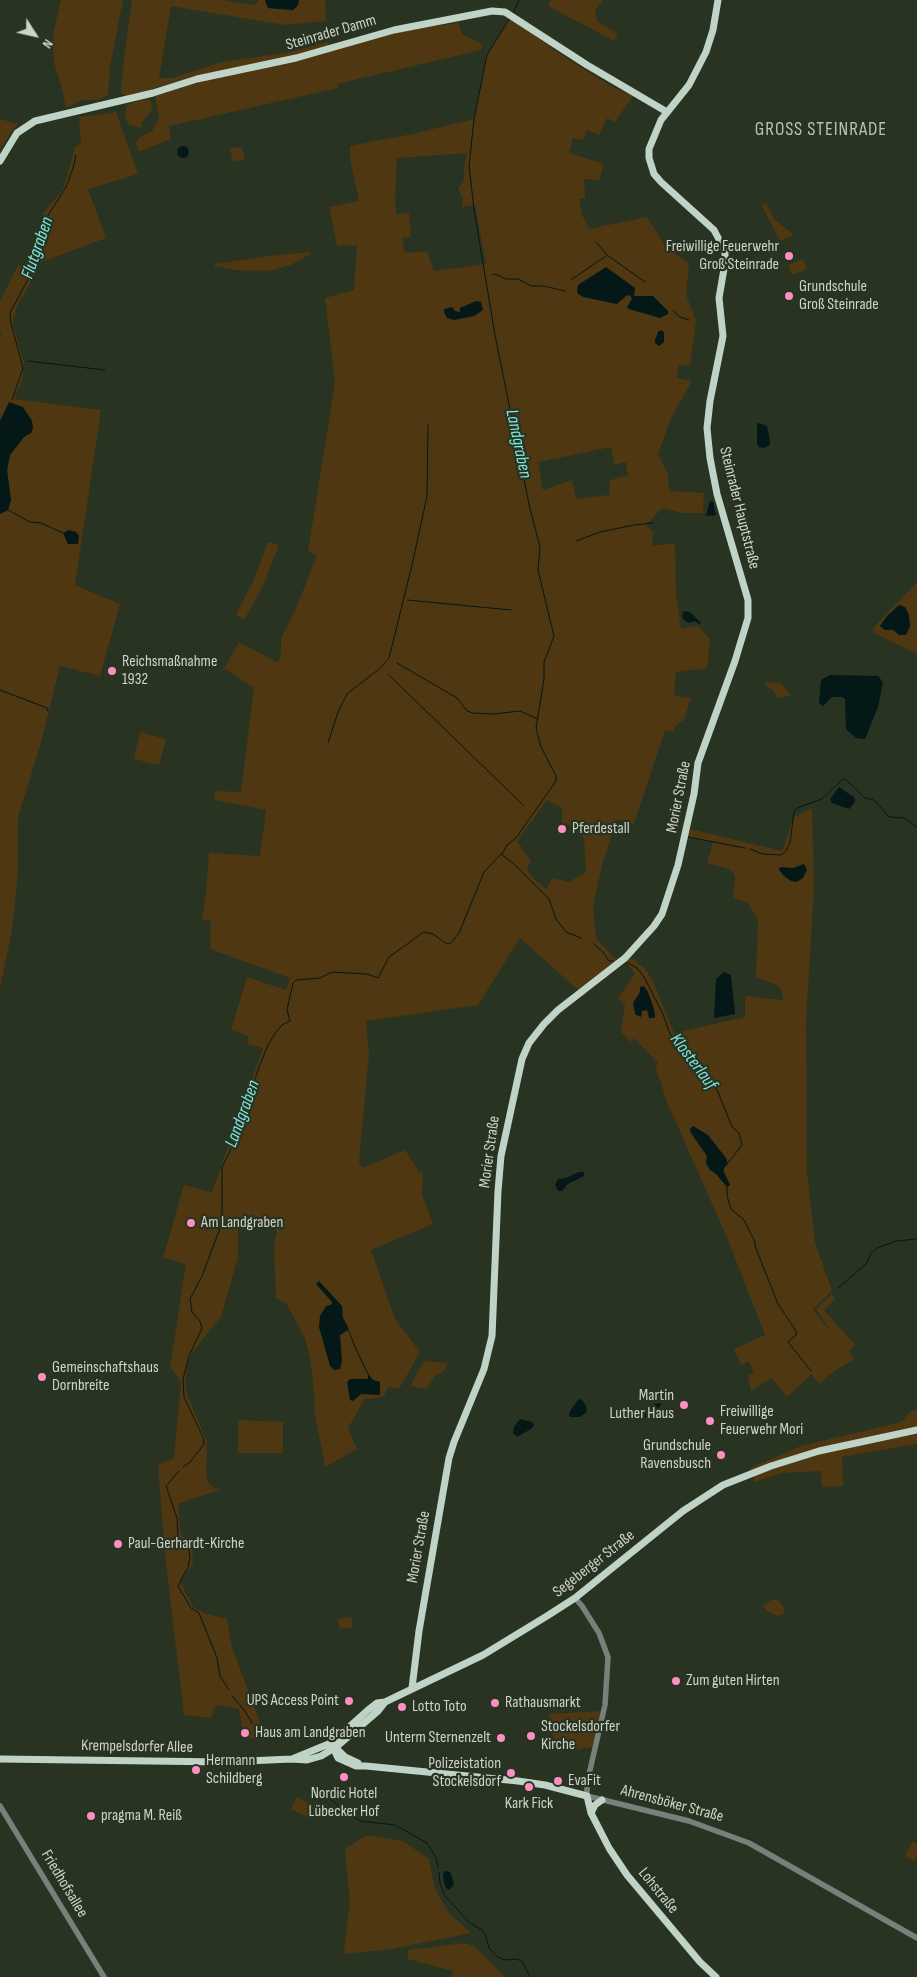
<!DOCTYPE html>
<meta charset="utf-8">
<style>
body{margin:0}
#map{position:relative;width:917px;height:1977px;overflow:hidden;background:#293322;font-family:"Sofia Sans Condensed",sans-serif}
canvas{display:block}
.north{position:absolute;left:10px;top:10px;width:50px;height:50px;-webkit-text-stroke:4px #293322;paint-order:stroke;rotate:125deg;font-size:14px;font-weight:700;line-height:20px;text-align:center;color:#cdd4c9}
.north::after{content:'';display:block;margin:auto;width:18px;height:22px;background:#cdd4c9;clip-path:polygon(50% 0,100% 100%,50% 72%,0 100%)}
</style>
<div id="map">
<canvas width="917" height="1977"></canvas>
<div class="north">N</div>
</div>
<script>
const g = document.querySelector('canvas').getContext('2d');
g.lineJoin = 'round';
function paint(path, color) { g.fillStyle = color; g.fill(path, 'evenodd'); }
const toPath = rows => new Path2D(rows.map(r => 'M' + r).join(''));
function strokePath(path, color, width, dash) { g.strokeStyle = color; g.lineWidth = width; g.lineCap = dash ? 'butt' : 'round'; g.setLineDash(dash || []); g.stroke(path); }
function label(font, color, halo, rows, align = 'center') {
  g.font = font + ' "Sofia Sans Condensed",sans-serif'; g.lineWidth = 4.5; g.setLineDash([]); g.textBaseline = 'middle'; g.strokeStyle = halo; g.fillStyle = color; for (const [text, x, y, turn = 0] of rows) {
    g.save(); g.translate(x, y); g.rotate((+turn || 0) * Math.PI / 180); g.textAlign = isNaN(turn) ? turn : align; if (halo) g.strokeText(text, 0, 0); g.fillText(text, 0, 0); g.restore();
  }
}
const green = toPath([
 [61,0,123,0,110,66,108,95,98,100,83,100,66,108,63,92,54,62,53,34],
 [132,0,223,0,254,5,259,0,265,0,268,8,293,10,298,5,299,0,325,0,326,21,285,25,171,6,159,78,173,78,218,63,290,52,328,42,329,46,308,53,193,77,128,96,122,94,121,89,124,58],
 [551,0,603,0,595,11,597,21,618,34,614,41,548,6],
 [510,18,566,58,611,86,633,96,615,122,607,118,599,135,587,130,584,140,573,138,569,153,604,164,599,180,584,179,585,198,579,199,582,215,589,229,647,217,667,248,689,263,686,295,696,320,690,366,679,365,677,378,692,381,671,418,658,454,668,475,669,491,704,493,703,513,682,513,662,508,646,525,653,532,652,546,675,543,676,594,681,629,698,626,710,639,707,668,676,672,674,696,691,698,684,720,677,724,673,732,665,730,634,824,617,819,602,865,593,907,596,938,617,961,578,990,520,938,478,1005,366,1021,369,1054,359,1162,362,1168,405,1150,420,1173,423,1172,422,1194,433,1224,371,1250,395,1319,420,1352,399,1389,389,1387,383,1397,365,1399,348,1428,357,1449,325,1467,314,1408,315,1400,310,1358,305,1338,286,1303,276,1298,274,1246,277,1232,274,1227,263,1225,238,1225,238,1257,221,1317,193,1351,187,1365,185,1383,188,1397,207,1442,206,1475,208,1483,215,1489,222,1489,178,1504,180,1532,192,1549,193,1564,180,1581,193,1607,204,1613,227,1619,232,1647,266,1739,244,1738,239,1709,216,1705,211,1718,184,1715,165,1555,158,1465,174,1458,181,1382,170,1367,186,1264,163,1258,184,1185,212,1192,263,1048,247,1044,249,1036,231,1030,247,977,286,990,290,978,210,949,211,921,202,919,206,892,209,853,260,856,266,810,214,800,215,791,241,792,254,688,224,668,239,642,278,663,281,654,281,638,297,606,317,555,308,552,335,382,325,298,354,290,357,245,337,246,329,207,359,201,350,158,350,146,412,134,474,119,487,55],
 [467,153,464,168,464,181,459,187,459,190,463,200,462,207,475,205,486,264,434,271,427,251,405,253,402,238,411,237,409,213,396,214,395,199,397,158],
 [611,447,614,465,626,462,628,476,610,480,609,495,576,499,572,480,543,490,538,462],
 [547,800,562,808,562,823,568,824,584,838,586,872,569,882,553,878,546,889,533,878,527,869,531,861,517,841],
 [459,23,462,34,482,44,481,50,337,84,338,88,169,126,171,139,139,152,136,144,139,138,152,131,159,119,155,96,205,80,404,30],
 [147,98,151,102,152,111,142,122,141,128,129,125,125,115,127,105],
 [116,112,138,174,88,189,106,238,39,263,36,273,17,306,13,320,14,328,24,364,22,380,14,399,101,410,75,585,120,604,100,676,60,666,40,746,18,817,18,873,12,930,0,989,0,514,8,510,11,500,7,470,10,455,24,437,31,433,2,417,0,421,0,336,2,333,0,333,0,301,18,265,28,267,44,212,63,190,75,147,81,143,79,117],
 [0,119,18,124,10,134,0,150],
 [241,147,245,159,233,162,230,148],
 [766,203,773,218,794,235,780,241,762,206],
 [310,252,310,254,291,265,269,271,235,270,214,266,215,264,260,257],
 [803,259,807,269,792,275,788,265],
 [268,542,279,545,263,586,244,620,236,614,253,582],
 [917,582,917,654,874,633,873,628],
 [766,682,780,683,791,695,777,698,774,691,765,685],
 [140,732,166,739,159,765,134,759],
 [812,808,814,889,806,1020,807,1173,815,1242,832,1291,813,1309,833,1335,816,1309,832,1294,835,1299,824,1310,855,1345,849,1351,854,1359,830,1374,819,1384,812,1374,787,1397,772,1378,751,1391,748,1376,754,1372,749,1361,741,1365,734,1349,765,1335,728,1240,667,1102,655,1065,658,1063,634,1038,631,1042,621,1032,625,1005,618,998,635,974,626,961,629,958,635,960,646,970,653,981,674,1033,745,1017,745,996,783,1000,782,992,779,986,756,977,758,920,748,903,733,898,735,876,730,869,707,863,713,842,688,837,690,829,782,851,794,817],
 [424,1361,448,1363,443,1372,435,1376,427,1389,410,1386],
 [911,1411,917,1411,917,1444,842,1457,843,1486,822,1487,821,1471,781,1473,755,1482,750,1468,801,1446,901,1422],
 [238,1420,283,1422,283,1453,238,1453],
 [773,1599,779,1601,784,1608,784,1614,778,1616,766,1610,763,1605],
 [352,1617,353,1627,340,1629,338,1619],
 [603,1711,594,1747,557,1752,548,1714],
 [297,1797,317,1807,310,1819,291,1809],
 [367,1835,403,1841,429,1859,435,1889,449,1913,471,1933,393,1949,345,1954,344,1948,350,1902,345,1853,346,1848],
 [913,1841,917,1844,917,1855,914,1861,905,1856],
 [464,1943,474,1946,505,1977,452,1977,453,1971,408,1959,408,1950]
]);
const water = toPath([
 [265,0,299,0,298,5,293,10,268,8],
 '177 152a6 6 0 1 1 12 0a6 6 0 1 1-12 0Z',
 [606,267,635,288,634,296,653,296,668,311,668,314,660,318,629,309,627,307,632,299,630,295,626,296,617,304,583,297,578,294,577,291,578,285],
 [476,301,481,302,483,310,474,316,454,320,447,318,444,312,444,309,452,307,455,311,460,312,460,308],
 [661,330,664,332,664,342,659,346,655,343,655,340,658,332],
 [9,402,23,407,32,421,33,428,31,433,24,437,10,455,7,470,11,500,8,510,0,514,0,421],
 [759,423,767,426,770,441,770,445,763,448,759,447,757,444,757,424],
 [710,501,713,502,716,515,706,516],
 [69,530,76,532,79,536,78,544,68,544,63,533],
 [899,605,905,607,909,615,910,626,906,635,899,635,893,630,885,630,880,626,887,616],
 [686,611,691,613,701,623,699,624,695,621,689,623,684,620,682,616,683,612],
 [830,675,878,676,883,682,878,707,865,739,856,738,846,729,845,699,842,697,832,697,823,706,819,703,821,680],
 [839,787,855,798,855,802,849,809,832,803,830,799],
 [804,864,807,870,803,878,797,882,791,881,784,876,779,870,780,867,793,868],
 [724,972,731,975,735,1014,714,1018,716,979],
 [644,986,648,992,654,1009,655,1017,654,1018,649,1018,647,1010,642,1011,641,1017,635,1014,633,1003,640,992,640,987],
 [693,1126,708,1135,726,1158,728,1164,724,1168,724,1172,730,1185,727,1187,716,1174,710,1170,706,1163,707,1156,691,1133,690,1129],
 [579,1172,584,1172,584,1176,568,1184,562,1191,558,1191,555,1185,558,1179,566,1178],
 [319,1281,342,1306,343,1318,347,1325,356,1348,369,1375,373,1380,380,1382,380,1395,361,1394,353,1401,350,1400,347,1382,350,1379,368,1379,368,1375,355,1348,348,1330,340,1335,342,1361,340,1369,334,1370,330,1366,319,1327,320,1316,326,1306,331,1305,332,1302,316,1284],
 [581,1399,586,1406,587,1412,580,1417,570,1417,569,1415,570,1411,578,1400],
 [658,1403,662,1404,657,1410,642,1420,638,1411],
 [520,1419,532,1422,534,1425,531,1429,517,1437,513,1433,514,1427],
 [445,1871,450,1872,452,1877,454,1884,449,1890,446,1888,444,1883,443,1874]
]);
const stream = toPath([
 [513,13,519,0],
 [596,242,607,255,645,282],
 [492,275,495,274,506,279,518,279,531,286,544,286,565,291],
 [571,280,606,256],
 [673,311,680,317,689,320],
 [28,361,105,370],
 [12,400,23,368,11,323,10,313,33,270,36,250,45,220,66,187,73,168,76,155],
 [8,510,30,522,41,523,63,533],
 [576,541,600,532,634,525,653,523],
 [407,600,511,610],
 [397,663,457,698,467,711,473,713,494,714,520,711,538,719],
 [389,675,524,806],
 [0,690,47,708,48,711],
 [328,743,338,712,347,694,379,669,389,658,412,565,427,496,428,425],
 [688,837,745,848],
 [750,849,763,854,781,855,786,851,790,843,794,812,797,808,822,799,843,779,846,780,865,798,874,800,889,817,904,818,917,827],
 [502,854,507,845,517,837,523,828,556,781,556,776,541,747,536,728,544,679,544,662,554,636,538,570,540,547,530,509,495,335,474,209,469,166,474,119,487,55,510,18],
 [594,944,603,952,609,961,613,961],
 [628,963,637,968,644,977,663,1014,670,1034,709,1079,718,1092,732,1127,739,1133,742,1145,728,1163],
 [727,1187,727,1196,731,1209,744,1220,755,1242,755,1246,778,1304,796,1331,796,1335,788,1342,811,1371],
 [838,1288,866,1264,871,1253,877,1248,896,1241,917,1239],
 [183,1467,190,1462,204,1444,203,1437,184,1397,183,1379,189,1356,202,1328,200,1321,192,1312,190,1299,202,1276,222,1223,222,1167,234,1143,259,1067,268,1045,275,1033,282,1025,290,1021,287,1010,293,983,296,980,320,978,332,972,367,974,378,978,389,957,424,932,433,934,447,944,451,943,459,933,484,872,501,854,514,864,549,899,556,919,566,932,581,938],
 [179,1471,166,1486,177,1518,178,1536,180,1542,189,1550,190,1558,188,1567,178,1586,191,1608,199,1613,217,1658,220,1676,229,1690],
 [232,1696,245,1711,252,1723],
 [320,1790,348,1814,360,1821,395,1825,427,1843,436,1858,438,1867],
 [439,1872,440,1884,445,1896,469,1922,482,1930,485,1934,489,1948,498,1957,505,1960,517,1959,523,1962,530,1977]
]);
const minor = toPath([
 [575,1598,582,1606,599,1633,608,1657,605,1705,587,1783,587,1796,689,1821,749,1843,917,1938],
 [0,1806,104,1977]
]);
const major = toPath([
 [0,161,17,133,35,121,153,93,197,79,296,58,394,30,492,11,505,12,587,65,667,112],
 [412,1688,419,1631,449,1458,454,1442,484,1369,492,1336,498,1191,501,1156,522,1059,529,1043,544,1024,558,1010,625,958,654,926,662,914,678,865,694,794,698,763,735,661,748,618,748,600,717,494,710,458,707,428,710,401,723,336,719,298,725,263,725,251,714,230,661,182,654,174,649,158,649,149,661,120,689,85,706,52,713,30,718,0],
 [331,1743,338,1758,356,1766,366,1766,518,1781,545,1785,587,1796,591,1813,609,1848,627,1875,700,1962,716,1977],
 [333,1745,345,1757,358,1763],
 [0,1759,224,1762,292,1759,307,1760,321,1756,336,1747,378,1711,385,1702],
 [292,1759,331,1743,368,1710,377,1703,385,1702,483,1655,547,1616,575,1598,683,1511,723,1485,771,1466,819,1451,917,1430],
 [591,1813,595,1805,602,1800]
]);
const markers = [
 [789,256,5,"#fc8fc1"],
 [789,296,5,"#fc8fc1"],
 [112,671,5,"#fc8fc1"],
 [562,829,5,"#fc8fc1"],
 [191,1223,5,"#fc8fc1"],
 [42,1377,5,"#fc8fc1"],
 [684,1405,5,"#fc8fc1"],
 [710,1421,5,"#fc8fc1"],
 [721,1455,5,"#fc8fc1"],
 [118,1544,5,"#fc8fc1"],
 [676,1681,5,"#fc8fc1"],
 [349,1701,5,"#fc8fc1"],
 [495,1703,5,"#fc8fc1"],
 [402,1707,5,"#fc8fc1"],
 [245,1733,5,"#fc8fc1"],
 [531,1736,5,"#fc8fc1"],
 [501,1738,5,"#fc8fc1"],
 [196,1770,5,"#fc8fc1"],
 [511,1773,5,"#fc8fc1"],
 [344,1777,5,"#fc8fc1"],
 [558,1781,5,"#fc8fc1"],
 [529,1787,5,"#fc8fc1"],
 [91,1816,5,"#fc8fc1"]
];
const streetNames = [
 ["Steinrader Damm",331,33,-16],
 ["Steinrader Hauptstraße",739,508,76],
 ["Morier Straße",679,797,-79],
 ["Morier Straße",490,1152,-82],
 ["Morier Straße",419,1547,-80],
 ["Segeberger Straße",594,1564,-38],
 ["Krempelsdorfer Allee",137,1747,1],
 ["Ahrensböker Straße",672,1804,15],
 ["Friedhofsallee",64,1884,59],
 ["Lohstraße",658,1891,51]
];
const poiNames = [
 ["Freiwillige Feuerwehr",779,247,"right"],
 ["Groß Steinrade",779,265,"right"],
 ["Grundschule",799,287],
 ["Groß Steinrade",799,305],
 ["Reichsmaßnahme",122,662],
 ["1932",122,680],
 ["Pferdestall",572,829],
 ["Am Landgraben",201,1223],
 ["Gemeinschaftshaus",52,1368],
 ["Dornbreite",52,1386],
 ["Martin",674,1396,"right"],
 ["Luther Haus",674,1414,"right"],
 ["Freiwillige",720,1412],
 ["Feuerwehr Mori",720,1430],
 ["Grundschule",711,1446,"right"],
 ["Ravensbusch",711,1464,"right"],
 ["Paul-Gerhardt-Kirche",128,1544],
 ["Zum guten Hirten",686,1681],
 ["UPS Access Point",339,1701,"right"],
 ["Rathausmarkt",505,1703],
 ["Lotto Toto",412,1707],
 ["Stockelsdorfer",541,1727],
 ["Kirche",541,1745],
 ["Haus am Landgraben",255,1733],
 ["Unterm Sternenzelt",491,1738,"right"],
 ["Hermann",206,1761],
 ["Schildberg",206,1779],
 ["Polizeistation",501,1764,"right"],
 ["Stockelsdorf",501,1782,"right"],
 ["EvaFit",568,1781],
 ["Nordic Hotel",344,1794,"center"],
 ["Lübecker Hof",344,1812,"center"],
 ["Kark Fick",529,1804,"center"],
 ["pragma M. Reiß",101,1816]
];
const waterNames = [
 ["Flutgraben",38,248,-71],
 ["Landgraben",518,444,78],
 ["Klosterlauf",693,1062,53],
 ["Landgraben",243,1114,-70]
];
const quarterNames = [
 ["GROSS STEINRADE",821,130]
];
paint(green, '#4f3712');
paint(water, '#031817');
strokePath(stream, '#031817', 1);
strokePath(minor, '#77817b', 5.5);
strokePath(major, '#bfd3c7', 7);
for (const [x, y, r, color] of markers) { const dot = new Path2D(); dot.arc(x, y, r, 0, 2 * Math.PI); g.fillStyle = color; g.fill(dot); strokePath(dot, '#293322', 2); }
label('16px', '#cdd4c9', '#293322', streetNames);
label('16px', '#cdd4c9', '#293322', poiNames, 'left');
label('italic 18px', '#7be8df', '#293322', waterNames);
g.letterSpacing = '1px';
label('19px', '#b7c4af', '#293322', quarterNames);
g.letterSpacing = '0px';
</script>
